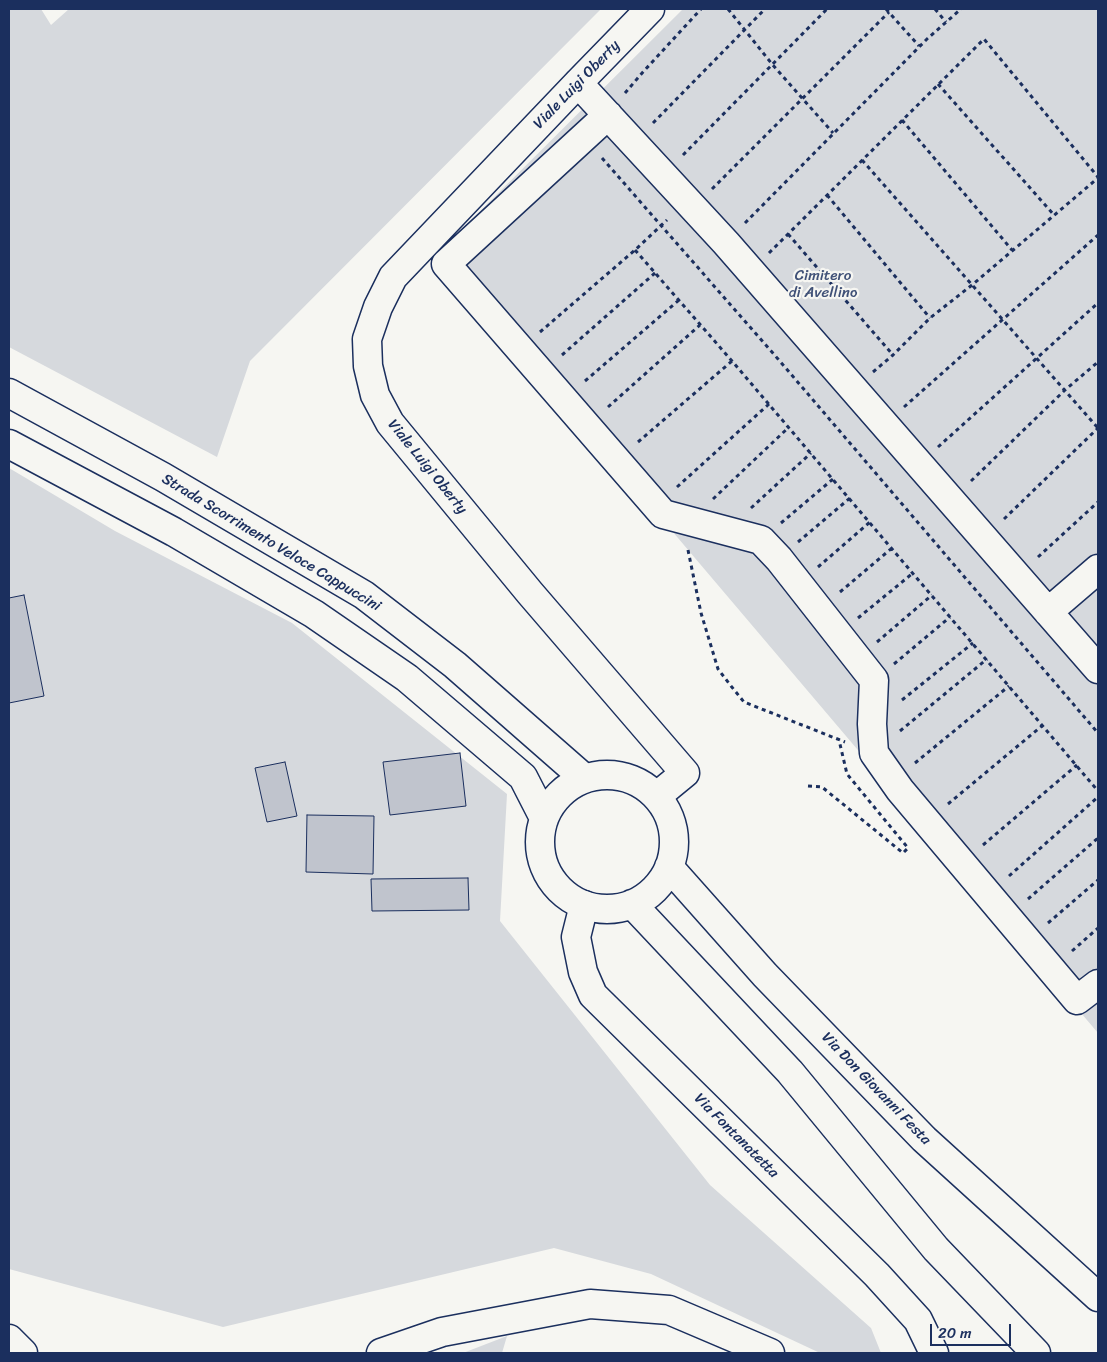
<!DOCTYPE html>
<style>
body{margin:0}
#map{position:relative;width:1107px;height:1362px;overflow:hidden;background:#f6f6f2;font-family:Sriracha,sans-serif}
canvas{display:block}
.frame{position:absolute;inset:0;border:10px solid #1b2f5e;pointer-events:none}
.scale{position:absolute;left:930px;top:1324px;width:81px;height:22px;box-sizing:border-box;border:2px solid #1b2f5e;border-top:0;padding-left:6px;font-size:15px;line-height:18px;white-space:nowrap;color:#1b2f5e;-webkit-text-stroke:4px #f6f6f2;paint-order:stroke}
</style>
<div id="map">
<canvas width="1107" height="1362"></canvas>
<div class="frame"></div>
<div class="scale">20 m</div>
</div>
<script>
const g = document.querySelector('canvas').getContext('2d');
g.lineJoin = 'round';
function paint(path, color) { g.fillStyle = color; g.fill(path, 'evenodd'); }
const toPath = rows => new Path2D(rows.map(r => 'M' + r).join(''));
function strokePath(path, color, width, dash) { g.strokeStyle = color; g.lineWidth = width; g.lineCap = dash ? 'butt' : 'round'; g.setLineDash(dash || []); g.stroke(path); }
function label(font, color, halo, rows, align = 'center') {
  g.font = font + ' Sriracha,sans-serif'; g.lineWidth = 4.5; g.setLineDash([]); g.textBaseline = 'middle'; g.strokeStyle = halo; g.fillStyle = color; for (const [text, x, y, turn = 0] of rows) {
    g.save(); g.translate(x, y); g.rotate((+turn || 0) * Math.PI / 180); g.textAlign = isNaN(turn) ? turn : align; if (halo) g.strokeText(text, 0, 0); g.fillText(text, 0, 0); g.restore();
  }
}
const green = toPath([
 [9,9,41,9,51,25,69,9,601,9,250,361,217,457,9,347],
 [683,9,1098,9,1098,1033,437,254],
 [9,468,115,531,292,623,507,794,500,921,710,1185,871,1328,881,1353,820,1353,651,1274,554,1248,223,1327,9,1269],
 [507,1336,502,1353,463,1353]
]);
const building = toPath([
 [24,595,44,696,9,703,9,598,24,595],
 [460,753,466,806,390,815,383,762,460,753],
 [285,762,297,816,267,822,255,768,285,762],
 [307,815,374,816,373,874,306,872,307,815],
 [468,878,469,910,372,911,371,879,468,878]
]);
const path = toPath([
 [728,9,772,64,833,133],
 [886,9,919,46],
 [935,9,946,22],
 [938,84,1054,215],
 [625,93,643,72,701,9],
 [902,120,1012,250],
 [653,123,765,9],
 [683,155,827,9],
 [602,158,778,359,1098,733],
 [862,160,1098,428],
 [712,189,889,12],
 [827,195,930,318],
 [745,223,927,39,961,9],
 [788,234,893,355],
 [635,250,732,361,1098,791],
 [769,253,984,39,1098,177],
 [540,332,635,250,667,220],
 [562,355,655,273],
 [873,372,893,355,930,318,972,285,1098,178],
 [585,381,679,300],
 [608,407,700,325],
 [904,407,1098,235],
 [638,442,732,361],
 [938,447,1098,303],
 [971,481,1065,390,1098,362],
 [677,487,769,404],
 [713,499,789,427],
 [751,508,811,453],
 [1004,519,1098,428],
 [781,523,833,479],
 [798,542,850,498],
 [688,550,701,613,718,669,731,686,744,702,845,742],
 [1038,557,1098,502],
 [818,567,870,522],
 [840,592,892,548],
 [858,618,913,573],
 [877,642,932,595],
 [894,664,950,617],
 [902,700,973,643],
 [900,731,987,659],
 [915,763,1009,686],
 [808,786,822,787,903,853,908,848,847,774,839,740],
 [948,804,1043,725],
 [983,845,1077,765],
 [1009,876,1098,797],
 [1028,899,1098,838],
 [1048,923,1098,880],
 [1072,951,1098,928]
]);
const minor = toPath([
 [650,9,578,83,393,277,378,307,367,339,368,366,375,395,390,423,530,593,685,773,657,796],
 [578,83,726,243,1098,669],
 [608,115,446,264,663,514,761,540,779,559,874,680,872,724,874,753,900,790,1077,1000,1098,984],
 [1048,612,1098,569],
 [584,905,576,937,583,972,593,995,877,1275,918,1320,934,1353],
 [9,1339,23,1353],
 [381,1353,442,1332,590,1304,669,1310,770,1353]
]);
const major = toPath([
 [9,393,163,477,364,595,455,665,584,778],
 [9,444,174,532,314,614,407,678,523,777,544,818],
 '540 842a67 67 0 1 1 134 0a67 67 0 1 1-134 0Z',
 [669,867,765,975,924,1139,1098,1297],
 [632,904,790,1072,936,1249,1036,1353]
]);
const streetNames = [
 ["Viale Luigi Oberty",577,85,-46],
 ["Viale Luigi Oberty",427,467,51],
 ["Strada Scorrimento Veloce Cappuccini",271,543,31],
 ["Via Don Giovanni Festa",876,1089,46],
 ["Via Fontanatetta",736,1136,45]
];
const parkNames = [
 ["Cimitero",823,276],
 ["di Avellino",823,293]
];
paint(green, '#d6d9dd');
paint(building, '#c0c4cd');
strokePath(building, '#1b2f5e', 1);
strokePath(minor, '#1b2f5e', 31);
strokePath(major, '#1b2f5e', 31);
strokePath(path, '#1b2f5e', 3, [4, 4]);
strokePath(minor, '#f6f6f2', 28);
strokePath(major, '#f6f6f2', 28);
label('15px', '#1b2f5e', '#f6f6f2', streetNames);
label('15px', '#405177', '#f6f6f2', parkNames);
</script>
